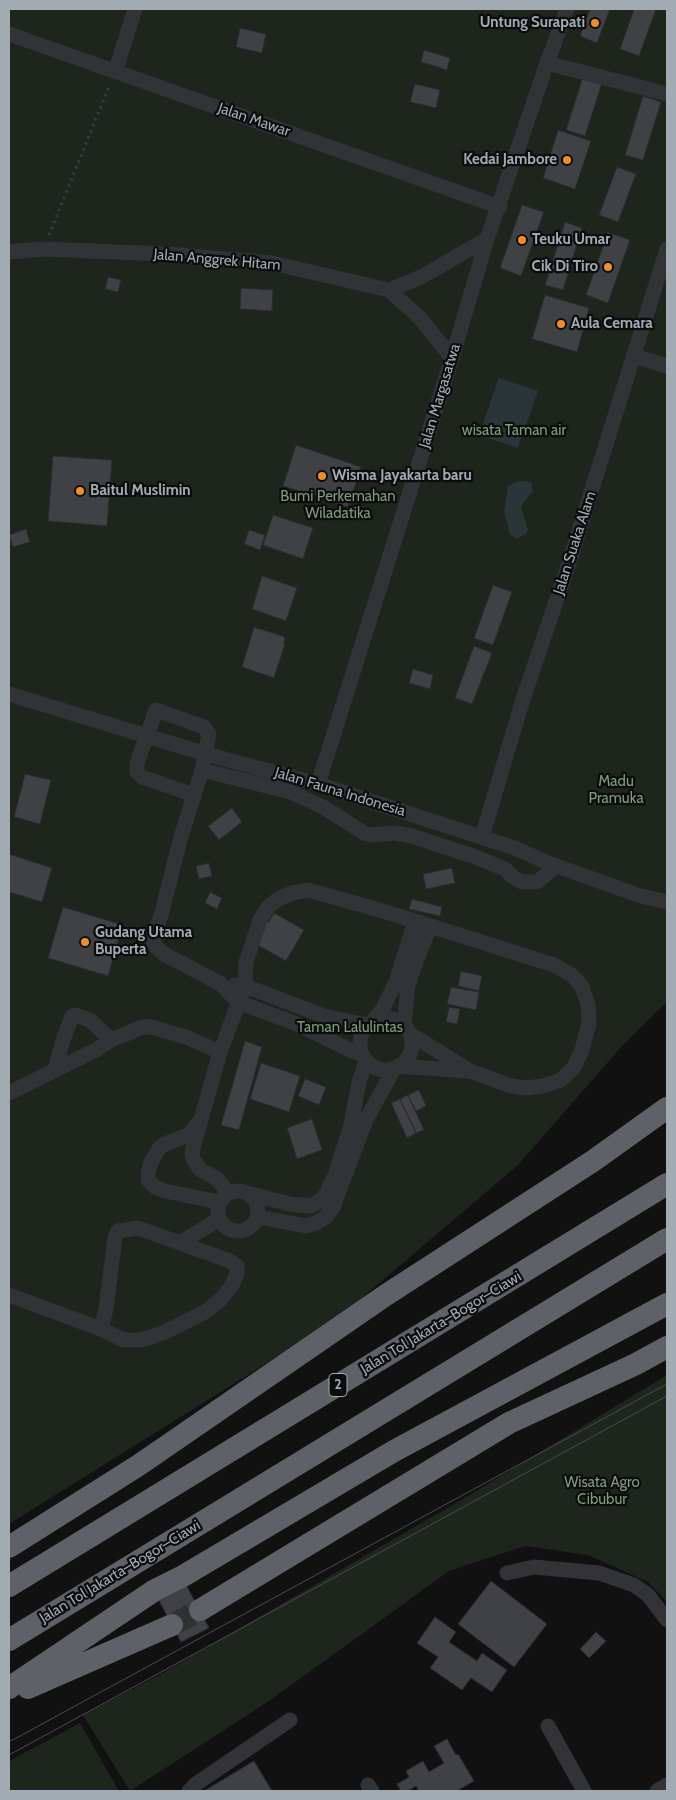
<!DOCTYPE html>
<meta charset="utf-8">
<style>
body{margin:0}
#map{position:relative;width:676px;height:1800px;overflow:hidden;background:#111112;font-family:Cabin,sans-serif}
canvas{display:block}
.frame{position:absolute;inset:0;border:10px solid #a2aab2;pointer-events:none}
</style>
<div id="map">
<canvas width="676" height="1800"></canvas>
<div class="frame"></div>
</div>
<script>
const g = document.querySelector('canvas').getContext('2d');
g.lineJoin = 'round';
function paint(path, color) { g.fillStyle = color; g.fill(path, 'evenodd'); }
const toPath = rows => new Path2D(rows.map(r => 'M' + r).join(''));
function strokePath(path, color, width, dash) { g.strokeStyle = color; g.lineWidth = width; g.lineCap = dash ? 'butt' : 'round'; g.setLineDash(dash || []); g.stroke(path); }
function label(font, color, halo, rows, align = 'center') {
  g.font = font + ' Cabin,sans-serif'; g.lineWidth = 4.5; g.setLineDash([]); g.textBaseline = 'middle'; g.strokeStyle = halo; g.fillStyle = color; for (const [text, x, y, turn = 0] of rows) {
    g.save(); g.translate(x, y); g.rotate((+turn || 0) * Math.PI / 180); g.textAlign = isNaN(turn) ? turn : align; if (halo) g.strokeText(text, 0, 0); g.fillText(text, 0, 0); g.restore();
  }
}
const green = toPath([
 [9,9,667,9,667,1002,623,1045,518,1165,336,1320,9,1524],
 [667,1375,667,1602,648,1582,588,1555,525,1546,449,1571,269,1701,130,1791,83,1715,161,1674,473,1493],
 [80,1723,119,1791,9,1791,9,1761]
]);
const water = toPath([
 [499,378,538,391,518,448,479,435],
 [518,481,531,482,533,491,524,502,521,508,528,530,526,534,517,539,510,534,504,512,508,486]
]);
const building = toPath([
 [590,9,610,9,597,43,580,36,590,9],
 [634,9,656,9,639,56,620,49,634,9],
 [240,28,266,34,262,53,236,47,240,28],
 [424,50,450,58,447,70,421,62,424,50],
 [583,77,602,83,585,136,566,130,583,77],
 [415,84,440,90,436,108,410,102,415,84],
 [643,96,661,102,643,160,625,155,643,96],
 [558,130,591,141,575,189,543,178,558,130],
 [617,167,636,174,618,222,599,215,617,167],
 [522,205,544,212,521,276,500,268,522,205],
 [565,222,582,228,563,290,545,285,565,222],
 [608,232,630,240,608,303,586,295,608,232],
 [108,277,121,280,118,292,105,289,108,277],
 [241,288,273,290,272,311,240,309,241,288],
 [545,295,589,308,577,352,532,339,545,295],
 [296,445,361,467,348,507,283,486,296,445],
 [53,456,112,460,107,526,48,521,53,456],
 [273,515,313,528,303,559,263,545,273,515],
 [26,529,30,542,13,547,9,535,26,529],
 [249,530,265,535,260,550,244,544,249,530],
 [262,576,297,588,286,621,252,609,262,576],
 [493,585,512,592,493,645,474,638,493,585],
 [254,627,285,637,284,643,285,644,274,678,242,667,254,627],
 [474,646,492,653,472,704,455,698,474,646],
 [413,669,433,675,430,689,409,683,413,669],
 [25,774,51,780,40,824,14,817,25,774],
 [232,808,242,822,219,840,208,826,232,808],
 [9,854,52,868,42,902,9,892,9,854],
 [209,863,212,876,199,879,196,866,209,863],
 [452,868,455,883,426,889,423,874,452,868],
 [210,892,222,898,217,909,205,903,210,892],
 [412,899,442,907,440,916,409,909,412,899],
 [63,907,123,925,108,976,48,958,63,907],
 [274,913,304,930,286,961,256,944,266,922,268,923,274,913],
 [461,971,482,976,479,991,458,986,461,971],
 [451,987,479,992,476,1010,447,1004,451,987],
 [449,1007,460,1009,457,1024,446,1022,449,1007],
 [245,1041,262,1047,239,1130,221,1125,245,1041],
 [261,1063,300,1076,289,1112,250,1099,261,1063],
 [305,1079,326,1087,319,1105,298,1096,305,1079],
 [419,1090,426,1106,416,1111,408,1095,419,1090],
 [408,1095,424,1130,416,1133,400,1099,408,1095],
 [400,1099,416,1133,407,1138,391,1103,400,1099],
 [312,1119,322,1150,297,1159,287,1128,312,1119],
 [184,1581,209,1628,181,1642,156,1595,184,1581],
 [491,1581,547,1624,514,1667,458,1624,491,1581],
 [435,1617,456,1632,449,1642,477,1661,482,1653,507,1670,492,1692,471,1678,462,1690,430,1668,438,1657,417,1643,435,1617],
 [596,1632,606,1641,589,1658,580,1649,596,1632],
 [447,1739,456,1755,458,1754,474,1781,457,1791,419,1791,416,1786,408,1791,401,1791,397,1784,409,1777,406,1771,423,1761,429,1772,444,1763,434,1746,447,1739],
 [254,1761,272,1791,204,1791,254,1761]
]);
const highwayTunnel = toPath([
 [172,1625,200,1610]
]);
const path = toPath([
 [49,235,110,84]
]);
const minor = toPath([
 [9,34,500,207],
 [547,63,667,94],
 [115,72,135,9],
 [9,252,43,249,166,254,272,263,389,290,419,317,452,358],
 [389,290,421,277,487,239],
 [634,356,667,366],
 [9,694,206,754,318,784,515,848,548,863,641,896,667,902],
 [202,770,291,792,325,808,364,833,371,835,395,833,412,836,473,856,505,869,513,877,522,882,537,882,556,866],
 [318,784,452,358,487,239,547,63,567,9],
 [194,795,142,777,137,772,137,763,156,710,204,727,209,734,202,770,180,840,162,912,156,929,153,942,157,948,164,954,221,984,238,1002,297,1024,350,1050,361,1054],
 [482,837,523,699,568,566,667,249],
 [235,985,245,986,324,1016,367,1025],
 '360 1044a26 26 0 1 1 52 0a26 26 0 1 1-52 0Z',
 [373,1020,382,1010,396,982,415,921],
 [404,1025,408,985,419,954,430,926],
 [399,1066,466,1071],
 [55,1070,63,1040,72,1016,75,1015,90,1020,111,1040],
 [9,1093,96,1050,111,1040,143,1027,151,1027,186,1037,220,1052],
 [198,1123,188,1135,165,1144,160,1147,151,1162,148,1172,148,1180,155,1187,165,1191,219,1202],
 '218 1211a20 20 0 1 1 40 0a20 20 0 1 1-40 0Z',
 [228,1192,216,1178,202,1171,199,1168,193,1159,192,1152,220,1052,245,986,246,962,260,920,268,907,278,899,292,893,308,890,383,911,554,965,573,976,582,987,588,1005,589,1023,582,1050,574,1067,561,1080,543,1086,526,1088,511,1086,470,1071,410,1034],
 [251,1194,290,1204,311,1206,320,1201,326,1194,335,1175,351,1125,359,1082,366,1061],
 [258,1217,306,1226,316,1223,326,1217,333,1207,366,1120,394,1069],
 [180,1243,219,1219],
 [9,1295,101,1329,124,1340,141,1340,163,1333,207,1311,222,1298,232,1285,237,1273,237,1266,230,1261,138,1228,118,1231,115,1237,106,1309,101,1329],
 [507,1573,534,1567,599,1573,634,1585,648,1595,667,1620],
 [548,1726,584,1791],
 [368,1785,372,1791],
 [189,1791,196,1784,290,1720],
 [657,1791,667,1785]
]);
const highway = toPath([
 [9,1547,139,1465,386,1295,593,1161,667,1108],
 [9,1586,667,1184],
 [200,1610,509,1423,636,1364,667,1347],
 [9,1640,667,1239],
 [9,1688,155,1590,183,1576,394,1451,667,1304],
 [28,1688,172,1625]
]);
const tram = toPath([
 [9,1742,667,1384],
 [9,1755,667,1396]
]);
const markers = [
 [595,23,5,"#ed8e2e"],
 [567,160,5,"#ed8e2e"],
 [522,240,5,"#ed8e2e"],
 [608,267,5,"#ed8e2e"],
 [561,324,5,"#ed8e2e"],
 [322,476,5,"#ed8e2e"],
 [80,491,5,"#ed8e2e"],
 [85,942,5,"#ed8e2e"]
];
const shields = [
 [338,1385,18]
];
const shieldNames = [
 ["2",338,1385]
];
const poiNames = [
 ["Untung Surapati",585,23,"right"],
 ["Kedai Jambore",557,160,"right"],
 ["Teuku Umar",532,240],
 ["Cik Di Tiro",598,267,"right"],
 ["Aula Cemara",571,324],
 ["Wisma Jayakarta baru",332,476],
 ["Baitul Muslimin",90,491],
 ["Gudang Utama",95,933],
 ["Buperta",95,950]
];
const streetNames = [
 ["Jalan Mawar",254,120,19],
 ["Jalan Anggrek Hitam",217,260,5],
 ["Jalan Margasatwa",440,396,-73],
 ["Jalan Suaka Alam",575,543,-72],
 ["Jalan Fauna Indonesia",340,792,17],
 ["Jalan Tol Jakarta–Bogor–Ciawi",441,1323,-31],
 ["Jalan Tol Jakarta–Bogor–Ciawi",120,1572,-31]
];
const parkNames = [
 ["wisata Taman air",514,431],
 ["Bumi Perkemahan",338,497],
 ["Wiladatika",338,514],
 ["Madu",616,782],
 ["Pramuka",616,799],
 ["Taman Lalulintas",350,1028],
 ["Wisata Agro",602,1483],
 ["Cibubur",602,1500]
];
paint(green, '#1d251d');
paint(water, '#2a353a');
paint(building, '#404145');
strokePath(building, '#2b2b2e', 1);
strokePath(highwayTunnel, '#2e3032', 22, [22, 11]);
strokePath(path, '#383a3e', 3, [2.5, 4]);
strokePath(minor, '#323337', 15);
strokePath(highway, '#5e6268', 22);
strokePath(tram, '#494c50', 1);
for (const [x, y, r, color] of markers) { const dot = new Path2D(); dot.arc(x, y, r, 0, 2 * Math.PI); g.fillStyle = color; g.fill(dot); strokePath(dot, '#0c0c0d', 2); }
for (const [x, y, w] of shields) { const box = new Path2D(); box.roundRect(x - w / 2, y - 11.5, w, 23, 4); g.fillStyle = '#0c0c0d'; g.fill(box); strokePath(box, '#a2aab2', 1); }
label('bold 14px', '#a2aab2', null, shieldNames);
label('bold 15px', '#a2aab2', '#0c0c0d', poiNames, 'left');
label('15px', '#a2aab2', '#0c0c0d', streetNames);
label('15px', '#7d9d79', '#0c0c0d', parkNames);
</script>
